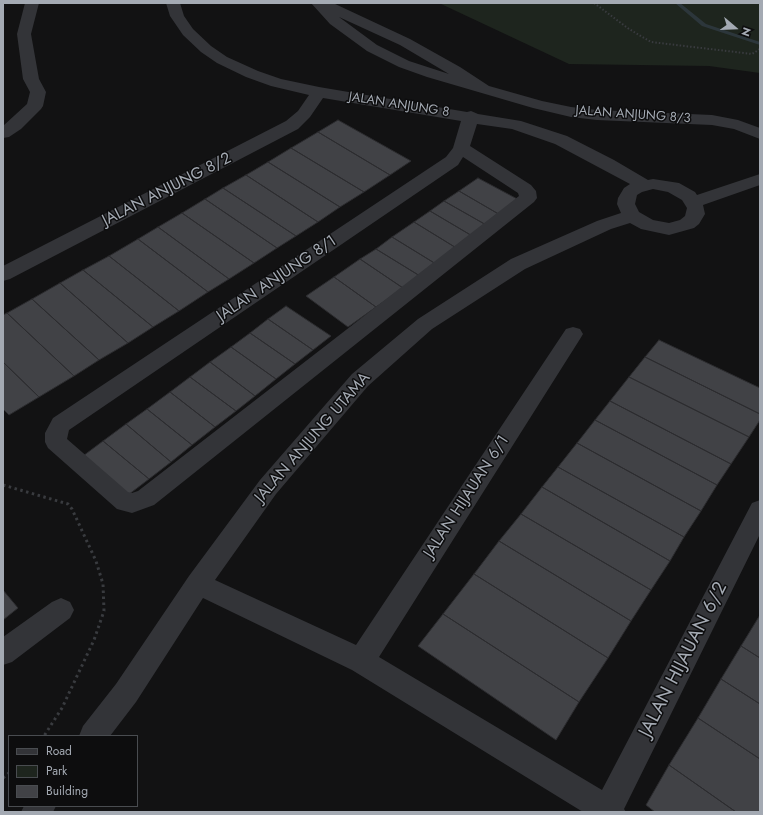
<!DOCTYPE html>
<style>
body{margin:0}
#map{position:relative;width:763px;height:815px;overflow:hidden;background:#121213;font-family:Jost,sans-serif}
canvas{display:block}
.frame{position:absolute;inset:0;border:4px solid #a4aab3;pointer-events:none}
.legend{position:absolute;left:8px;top:735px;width:130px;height:72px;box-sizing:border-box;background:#0d0d0e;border:1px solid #494c50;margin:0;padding:5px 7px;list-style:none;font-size:12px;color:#a4aab3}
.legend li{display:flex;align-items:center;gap:8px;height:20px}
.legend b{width:20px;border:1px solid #494c50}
.north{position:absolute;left:715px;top:8px;width:40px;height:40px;-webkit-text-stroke:3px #0d0d0e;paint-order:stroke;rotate:109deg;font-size:11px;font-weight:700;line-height:16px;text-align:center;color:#a4aab3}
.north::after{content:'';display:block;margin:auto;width:14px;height:18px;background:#a4aab3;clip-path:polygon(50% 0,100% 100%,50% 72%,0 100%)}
</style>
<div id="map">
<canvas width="763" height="815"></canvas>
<div class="frame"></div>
<ul class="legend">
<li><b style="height:5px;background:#333438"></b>Road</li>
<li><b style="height:11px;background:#1e251e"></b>Park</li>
<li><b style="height:11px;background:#414246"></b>Building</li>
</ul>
<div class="north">N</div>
</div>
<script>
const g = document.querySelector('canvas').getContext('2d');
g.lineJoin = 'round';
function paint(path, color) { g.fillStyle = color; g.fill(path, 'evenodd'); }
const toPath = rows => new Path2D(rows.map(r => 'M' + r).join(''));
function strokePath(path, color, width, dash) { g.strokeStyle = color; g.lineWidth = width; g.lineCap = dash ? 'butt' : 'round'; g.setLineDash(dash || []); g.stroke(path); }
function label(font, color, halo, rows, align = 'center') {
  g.font = font + ' Jost,sans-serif'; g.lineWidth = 3; g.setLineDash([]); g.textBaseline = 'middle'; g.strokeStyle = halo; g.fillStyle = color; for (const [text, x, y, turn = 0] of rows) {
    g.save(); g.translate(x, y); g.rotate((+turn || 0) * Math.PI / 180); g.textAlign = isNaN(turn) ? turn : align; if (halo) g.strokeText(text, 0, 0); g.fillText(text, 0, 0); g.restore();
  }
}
const green = toPath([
 [439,3,760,3,760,73,709,66,569,64]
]);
const stream = toPath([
 [675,3,680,3,706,24,760,42,760,45,702,26,675,3]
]);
const building = toPath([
 [338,120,411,161,390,175,318,132,338,120],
 [318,132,390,175,364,192,291,148,318,132],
 [291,148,364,192,340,207,268,162,291,148],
 [268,162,340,207,318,222,246,175,268,162],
 [246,175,318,222,296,236,223,188,246,175],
 [478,178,521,201,502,216,459,191,478,178],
 [223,188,296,236,277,248,205,199,223,188],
 [459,191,502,216,488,226,444,201,459,191],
 [205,199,277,248,254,263,182,213,205,199],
 [444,201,488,226,474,237,430,211,444,201],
 [430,211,474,237,458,249,414,222,430,211],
 [182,213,254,263,229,279,158,227,182,213],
 [414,222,458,249,436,264,392,237,414,222],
 [158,227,229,279,208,292,138,239,158,227],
 [392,237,436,264,420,276,376,249,392,237],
 [138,239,208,292,179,311,109,256,138,239],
 [376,249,420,276,403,288,360,259,376,249],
 [109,256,179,311,153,327,83,270,109,256],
 [360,259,403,288,376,307,334,277,360,259],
 [83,270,153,327,128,343,60,283,83,270],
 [334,277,376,307,348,327,306,296,334,277],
 [60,283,128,343,99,360,32,299,60,283],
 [32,299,99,360,74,376,7,313,32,299],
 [286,306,331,336,313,350,268,319,286,306],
 [7,313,74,376,39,397,3,362,3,315,7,313],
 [268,319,313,350,295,364,250,333,268,319],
 [250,333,295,364,276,379,231,347,250,333],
 [659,340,760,388,760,414,645,357,659,340],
 [231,347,276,379,255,396,210,362,231,347],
 [645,357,760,414,760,420,749,437,629,377,645,357],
 [3,362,39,397,9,415,3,409,3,362],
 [210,362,255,396,236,411,190,377,210,362],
 [190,377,236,411,215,427,170,392,190,377],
 [629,377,749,437,731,464,610,401,629,377],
 [170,392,215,427,192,445,147,409,170,392],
 [610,401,731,464,717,485,595,420,610,401],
 [147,409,192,445,171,462,126,424,147,409],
 [595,420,717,485,701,511,577,443,595,420],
 [126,424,171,462,149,479,103,441,126,424],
 [103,441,149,479,124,498,79,459,103,441],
 [577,443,701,511,684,537,558,467,577,443],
 [558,467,684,537,670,561,542,487,558,467],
 [542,487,670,561,651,590,521,514,542,487],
 [521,514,651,590,631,621,499,541,521,514],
 [499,541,631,621,608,658,474,574,499,541],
 [474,574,608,658,579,702,443,614,474,574],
 [3,590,18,608,3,620,3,590],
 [443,614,579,702,556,740,418,646,443,614],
 [760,615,760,658,741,646,760,615],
 [741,646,760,658,760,704,721,679,741,646],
 [721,679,760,704,760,759,698,718,721,679],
 [698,718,760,759,760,812,736,812,669,765,698,718],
 [669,765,736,812,655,812,646,805,669,765]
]);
const pathFar1 = toPath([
 [594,3,629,29,651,42,752,54,760,49]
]);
const path = toPath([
 [3,485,68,504,72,509,96,561,103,584,104,611,94,640,62,708,44,736],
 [3,778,9,773]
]);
const street = toPath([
 [25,3,39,3,31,34,39,79,46,92,43,106,41,109,21,129,9,137,3,138,3,126,27,104,30,92,23,79,17,34,25,3],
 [166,3,180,3,184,16,193,29,211,46,227,57,258,71,281,79,319,87,467,112,471,111,478,114,521,121,567,136,614,160,648,180,653,179,679,183,695,192,697,195,760,174,760,185,703,205,705,214,699,224,694,228,669,235,641,229,630,223,611,229,525,269,432,329,368,386,276,494,215,580,356,645,566,329,573,327,580,329,583,334,580,339,379,657,602,790,752,503,760,500,760,534,624,809,626,812,583,812,352,670,203,598,136,702,110,736,79,736,83,726,116,684,189,576,260,480,352,374,418,319,511,259,597,221,621,213,617,204,618,198,624,188,630,184,555,144,512,129,477,124,470,146,531,185,536,191,537,198,534,202,154,505,132,513,117,509,48,448,45,442,45,433,53,418,446,157,453,148,461,121,323,98,310,117,298,129,10,279,3,281,3,266,286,121,298,111,309,95,271,86,246,77,217,63,201,52,183,35,170,16,166,3],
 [463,157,518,193,519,196,138,491,132,493,128,492,67,439,69,430,458,165,463,157],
 [653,189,668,192,682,200,687,208,685,216,680,220,669,223,653,220,639,212,635,204,637,195,642,192,653,189],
 [311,3,333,3,410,39,460,67,489,86,542,101,571,107,597,110,712,115,738,120,760,128,760,139,734,129,712,125,597,120,571,117,533,108,427,77,399,67,367,51,330,24,311,3],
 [339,17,400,45,449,74,409,61,377,45,339,17],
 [61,598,70,602,74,610,70,618,12,662,3,665,3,637,52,602,61,598],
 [24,806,56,806,53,812,21,812,24,806]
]);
const farStreetnames = [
 ["JALAN ANJUNG 8",399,105,9],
 ["JALAN ANJUNG 8/3",633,115,4]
];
const streetNames = [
 ["JALAN ANJUNG 8/2",167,190,-27],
 ["JALAN ANJUNG 8/1",277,279,-34],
 ["JALAN ANJUNG UTAMA",313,438,-49],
 ["JALAN HIJAUAN 6/1",467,497,-57]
];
const nearStreetnames = [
 ["JALAN HIJAUAN 6/2",684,660,-63]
];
paint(green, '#1e251e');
paint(stream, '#2c363b');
paint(building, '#414246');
strokePath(building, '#2c2c2f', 1);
strokePath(pathFar1, '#393b3f', 2, [1.5, 2]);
strokePath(path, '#393b3f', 3, [2.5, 3.5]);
paint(street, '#333438');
label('13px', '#a4aab3', '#0d0d0e', farStreetnames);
label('16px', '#a4aab3', '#0d0d0e', streetNames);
label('19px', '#a4aab3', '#0d0d0e', nearStreetnames);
</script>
